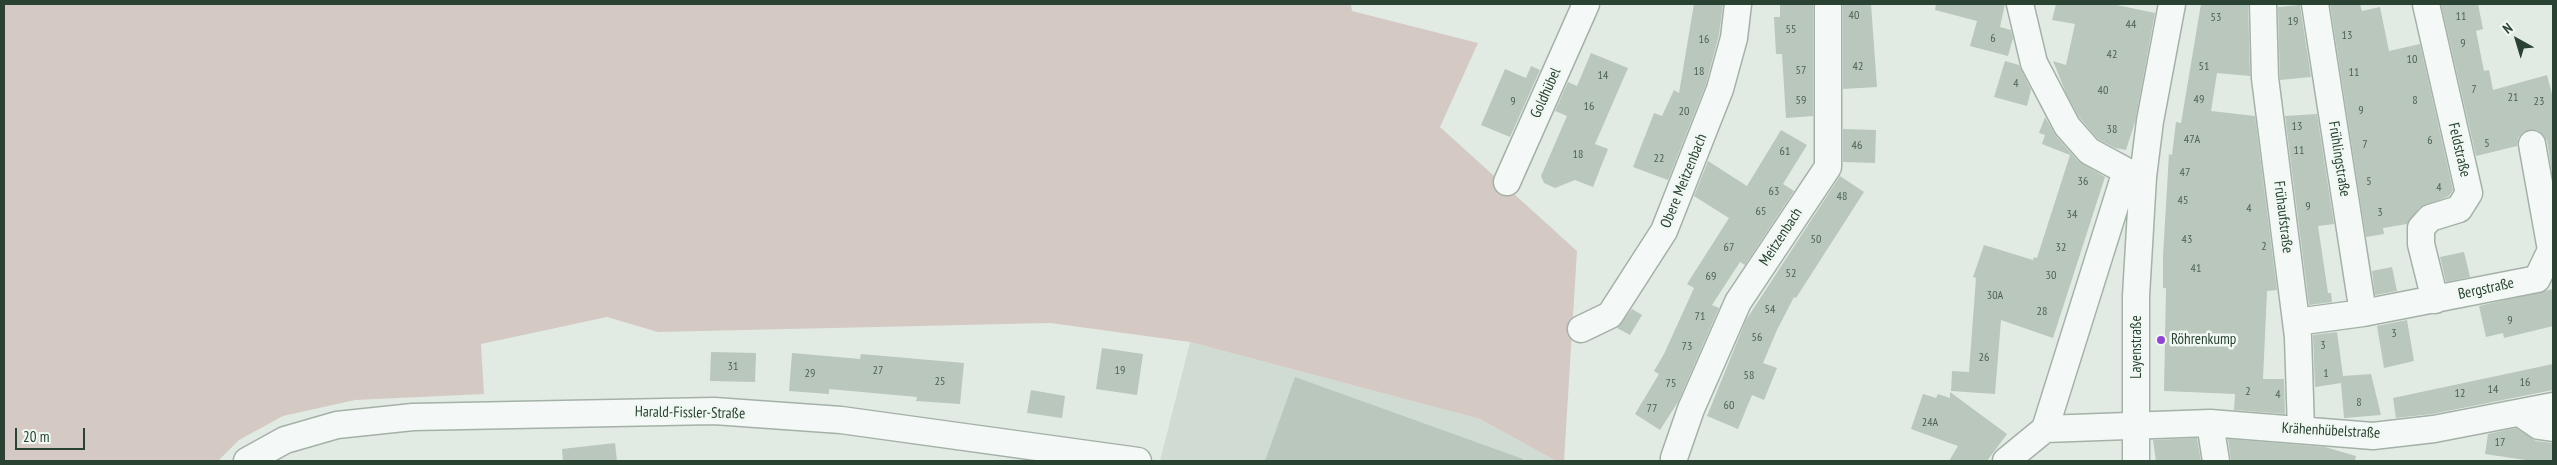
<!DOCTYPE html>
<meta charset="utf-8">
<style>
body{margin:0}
#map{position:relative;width:2557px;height:465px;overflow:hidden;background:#e2eae4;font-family:"PT Sans Narrow",sans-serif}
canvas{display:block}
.frame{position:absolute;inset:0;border:5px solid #294231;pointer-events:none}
.north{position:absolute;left:2492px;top:15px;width:50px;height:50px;-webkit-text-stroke:4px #f1f8f3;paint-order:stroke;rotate:321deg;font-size:14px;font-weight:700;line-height:20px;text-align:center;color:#294231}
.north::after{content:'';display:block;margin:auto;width:18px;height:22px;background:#294231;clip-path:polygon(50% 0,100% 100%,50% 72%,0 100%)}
.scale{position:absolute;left:15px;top:428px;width:70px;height:22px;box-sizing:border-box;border:2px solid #294231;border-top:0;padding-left:6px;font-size:15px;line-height:18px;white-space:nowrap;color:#294231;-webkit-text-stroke:4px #f1f8f3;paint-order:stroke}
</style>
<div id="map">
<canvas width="2557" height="465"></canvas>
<div class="frame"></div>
<div class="north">N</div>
<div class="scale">20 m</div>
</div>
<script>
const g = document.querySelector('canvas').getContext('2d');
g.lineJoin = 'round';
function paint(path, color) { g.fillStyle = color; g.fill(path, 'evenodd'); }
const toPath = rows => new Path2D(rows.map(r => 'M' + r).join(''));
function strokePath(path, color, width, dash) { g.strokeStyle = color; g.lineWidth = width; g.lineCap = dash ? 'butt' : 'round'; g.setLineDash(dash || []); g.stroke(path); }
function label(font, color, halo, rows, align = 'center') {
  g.font = font + ' "PT Sans Narrow",sans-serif'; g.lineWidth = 5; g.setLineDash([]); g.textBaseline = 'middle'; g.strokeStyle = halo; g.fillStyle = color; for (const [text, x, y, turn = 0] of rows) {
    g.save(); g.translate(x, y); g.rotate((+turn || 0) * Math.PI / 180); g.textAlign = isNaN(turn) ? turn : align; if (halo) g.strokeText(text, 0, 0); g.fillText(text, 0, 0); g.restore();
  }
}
const built = toPath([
 [1190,342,1480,419,1556,461,1160,461]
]);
const green = toPath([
 [4,4,1351,4,1352,11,1478,43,1440,127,1577,251,1564,461,1556,461,1480,419,1190,342,1050,323,658,332,607,317,481,344,484,394,355,400,283,416,239,440,218,461,4,461]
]);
const building = toPath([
 [1694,4,1723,4,1719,35,1706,84,1668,180,1633,167,1654,113,1662,116,1674,90,1679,93],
 [1780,4,1813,4,1813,116,1786,118,1782,54,1776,54,1774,17,1780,17],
 [1843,4,1871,4,1877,87,1843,89],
 [1936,4,2005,4,2000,27,2011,30,2013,38,2008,56,1970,46,1977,21,1935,10],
 [2056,4,2112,4,2155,13,2135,122,2126,150,2115,148,2098,139,2079,117,2066,93,2053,61,2066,65,2075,24,2052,20],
 [2201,4,2248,4,2250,76,2217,73,2211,111,2255,116,2277,290,2267,291,2263,379,2284,379,2285,414,2234,410,2235,394,2164,391,2166,288,2163,288,2163,256,2169,154,2172,155,2176,122,2181,123],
 [2330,4,2360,4,2362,11,2380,7,2389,51,2420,44,2453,190,2449,196,2419,208,2407,224,2383,228,2384,234,2366,237],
 [2441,4,2478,4,2483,29,2476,31,2484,71,2489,70,2493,90,2547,75,2553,98,2553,178,2547,141,2543,134,2537,130,2523,132,2518,138,2517,146,2476,156],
 [2300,5,2311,77,2280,80,2278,7],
 [1591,53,1628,68,1595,144,1608,149,1593,187,1575,180,1555,188,1544,183,1541,176,1567,116,1555,111,1568,82,1577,86],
 [2005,61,2019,65,2031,90,2027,106,1994,97],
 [1531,66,1540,70,1510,137,1481,125,1505,69,1526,78],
 [2317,114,2334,224,2318,226,2328,293,2331,293,2332,302,2309,305,2285,116],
 [2045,117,2056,136,2078,161,2105,177,2053,338,2001,320,1995,394,1951,391,1952,371,1969,372,1976,278,1973,277,1984,245,2033,260,2034,257,2037,258,2070,155,2042,144,2045,135,2039,133],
 [1843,129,1876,130,1875,163,1843,162],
 [1781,130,1807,145,1783,184,1794,191,1745,265,1740,262,1712,305,1719,308,1678,402,1660,430,1635,414,1659,374,1654,371,1664,354,1694,288,1687,284,1729,218,1694,196,1708,161,1747,186],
 [1840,176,1864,192,1796,298,1794,297,1777,330,1763,363,1777,368,1764,400,1752,395,1738,429,1707,416,1746,320],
 [2464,252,2470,277,2446,282,2440,257],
 [2392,267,2397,291,2375,295,2372,271],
 [2553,289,2553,326,2504,338,2503,333,2486,337,2479,306],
 [1632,309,1642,315,1630,335,1617,328],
 [2407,320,2414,361,2384,368,2377,326],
 [2337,332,2343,376,2371,374,2381,415,2344,418,2341,383,2315,387,2313,335],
 [1102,348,1143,354,1137,395,1096,389],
 [711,352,756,353,755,382,710,381],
 [792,353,860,359,861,354,964,363,960,404,916,401,917,397,829,389,829,394,789,391],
 [2553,364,2553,390,2432,414,2396,418,2393,398],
 [1295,377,1523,459,1522,461,1265,461],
 [1031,390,1065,396,1062,418,1027,413],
 [1950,392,2007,434,1987,461,1949,461,1958,446,1911,429,1923,394,1936,398,1938,394,1950,398],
 [2516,428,2536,441,2553,443,2553,461,2532,461,2485,454,2488,434],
 [2197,438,2201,461,2156,461,2153,440],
 [2228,439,2325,447,2356,456,2355,461,2231,461],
 [615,443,617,461,563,461,562,449]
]);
const minor = toPath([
 [2020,4,2034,63,2067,126,2089,151,2126,171],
 [2263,4,2265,78,2298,337,2301,430],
 [2315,4,2363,313],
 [2426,4,2469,193,2459,209,2430,218,2421,228,2421,244,2435,300],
 [1507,182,1586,4],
 [2296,322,2363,313,2537,279,2551,250,2532,144],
 [1581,329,1610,315,1664,231,1720,89,1734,38,1738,4],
 [2520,413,2539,426,2553,428],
 [2210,423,2216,461],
 [2045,429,2210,423,2373,436,2434,429,2553,406],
 [1674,458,1691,409,1738,302,1828,167,1828,4],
 [247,461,285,440,337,425,413,417,714,411,841,420,1138,461],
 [2006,461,2045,429,2126,171,2143,177],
 [2136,461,2136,296,2143,177,2150,121,2172,4]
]);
const markers = [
 [2161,340,5,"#9045d0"]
];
const numberNames = [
 ["40",1854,16],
 ["11",2461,17],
 ["53",2216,18],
 ["19",2293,22],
 ["44",2131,25],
 ["55",1791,30],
 ["13",2347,36],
 ["6",1993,39],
 ["16",1704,40],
 ["9",2463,44],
 ["42",2112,55],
 ["10",2412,60],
 ["42",1858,67],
 ["51",2204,67],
 ["57",1801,71],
 ["18",1699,72],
 ["11",2354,73],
 ["14",1603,76],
 ["4",2016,84],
 ["7",2474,90],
 ["40",2103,91],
 ["21",2513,98],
 ["49",2199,100],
 ["59",1801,101],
 ["8",2415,101],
 ["9",1513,102],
 ["23",2539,102],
 ["16",1589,107],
 ["9",2361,111],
 ["20",1684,112],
 ["13",2297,127],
 ["38",2112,130],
 ["47A",2192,140],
 ["6",2430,141],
 ["5",2487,144],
 ["7",2365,145],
 ["46",1857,146],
 ["11",2299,151],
 ["61",1785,152],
 ["18",1578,155],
 ["22",1659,159],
 ["47",2185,173],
 ["36",2083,182],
 ["5",2369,182],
 ["4",2439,188],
 ["63",1774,192],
 ["48",1842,197],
 ["45",2183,201],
 ["9",2308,207],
 ["4",2249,209],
 ["65",1761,212],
 ["3",2380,213],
 ["34",2072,215],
 ["50",1816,240],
 ["43",2187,240],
 ["2",2264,247],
 ["67",1729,248],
 ["32",2061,248],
 ["41",2196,269],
 ["52",1791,274],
 ["30",2051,276],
 ["69",1711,277],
 ["30A",1995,296],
 ["54",1770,310],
 ["28",2042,312],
 ["71",1700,317],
 ["9",2510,321],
 ["3",2394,334],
 ["56",1757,338],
 ["3",2323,346],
 ["73",1687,347],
 ["26",1984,358],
 ["31",733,367],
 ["27",878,371],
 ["19",1120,371],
 ["29",810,374],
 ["1",2326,374],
 ["58",1749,376],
 ["25",940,382],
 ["16",2525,383],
 ["75",1671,384],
 ["14",2493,390],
 ["2",2248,392],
 ["12",2460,394],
 ["4",2278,395],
 ["8",2359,403],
 ["60",1729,406],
 ["77",1652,409],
 ["24A",1930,423],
 ["17",2500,443]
];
const streetNames = [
 ["Goldhübel",1546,93,-66],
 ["Feldstraße",2459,150,77],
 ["Frühlingstraße",2339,159,81],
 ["Obere Meitzenbach",1684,181,-68],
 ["Frühaufstraße",2283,217,83],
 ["Meitzenbach",1781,237,-57],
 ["Bergstraße",2486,289,-12],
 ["Layenstraße",2137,347,-90],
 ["Harald-Fissler-Straße",690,413,1],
 ["Krähenhübelstraße",2331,431,3]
];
const poiNames = [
 ["Röhrenkump",2171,340]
];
paint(built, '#d0dcd3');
paint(green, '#d4cac3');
paint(building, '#b9c7bd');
strokePath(minor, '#a3b1a7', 29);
strokePath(minor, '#f4f8f6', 26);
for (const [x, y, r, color] of markers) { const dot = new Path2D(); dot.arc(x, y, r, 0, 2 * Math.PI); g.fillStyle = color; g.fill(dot); strokePath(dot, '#f1f8f3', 2); }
label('12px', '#4d6354', null, numberNames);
label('15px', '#294231', '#f1f8f3', streetNames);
label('15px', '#294231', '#f1f8f3', poiNames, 'left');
</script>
